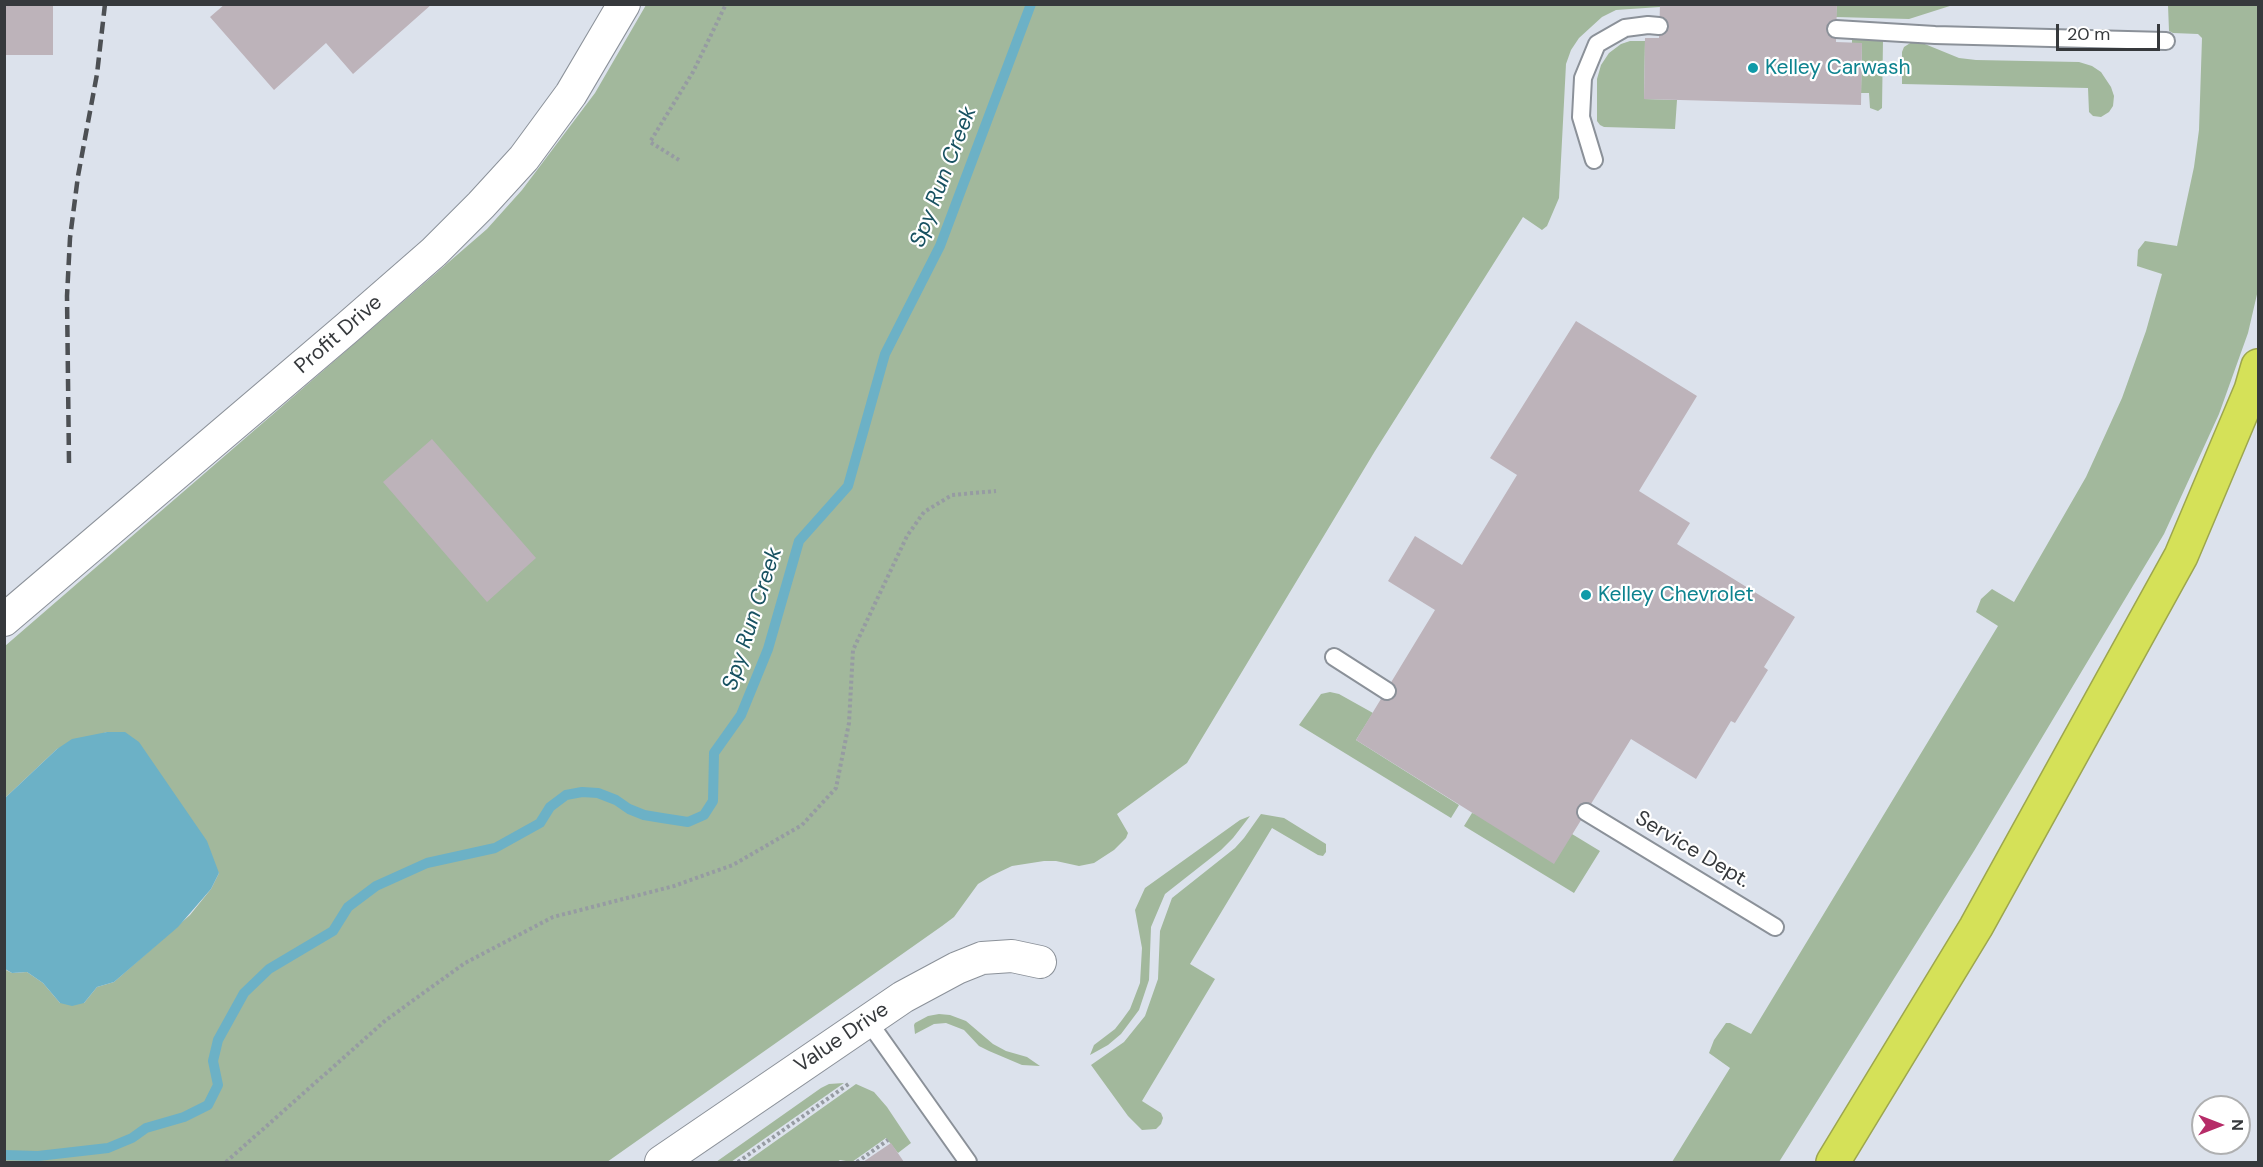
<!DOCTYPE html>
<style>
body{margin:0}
#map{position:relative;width:2263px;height:1167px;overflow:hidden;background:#dce2ec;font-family:"DM Sans",sans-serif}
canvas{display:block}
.frame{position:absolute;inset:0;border:6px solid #36393c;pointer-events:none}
.north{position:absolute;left:2191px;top:1095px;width:60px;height:60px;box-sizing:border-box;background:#fff;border:2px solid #afb0b1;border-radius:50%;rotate:90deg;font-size:16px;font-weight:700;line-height:24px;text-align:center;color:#36393c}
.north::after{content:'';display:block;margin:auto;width:21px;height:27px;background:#b62c68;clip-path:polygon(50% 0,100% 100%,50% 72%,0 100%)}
.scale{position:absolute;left:2056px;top:24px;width:104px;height:27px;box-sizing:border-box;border:3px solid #36393c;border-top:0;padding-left:8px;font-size:18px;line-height:21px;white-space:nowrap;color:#36393c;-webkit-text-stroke:4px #fff;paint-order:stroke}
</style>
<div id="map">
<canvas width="2263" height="1167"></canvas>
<div class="frame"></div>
<div class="north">N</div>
<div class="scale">20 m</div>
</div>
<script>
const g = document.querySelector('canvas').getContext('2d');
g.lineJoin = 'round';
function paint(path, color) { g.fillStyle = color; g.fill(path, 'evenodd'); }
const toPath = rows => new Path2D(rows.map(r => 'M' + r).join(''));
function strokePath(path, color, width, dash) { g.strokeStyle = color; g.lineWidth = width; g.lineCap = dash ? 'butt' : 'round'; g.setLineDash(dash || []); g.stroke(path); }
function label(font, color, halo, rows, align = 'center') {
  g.font = font + ' "DM Sans",sans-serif'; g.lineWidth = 4.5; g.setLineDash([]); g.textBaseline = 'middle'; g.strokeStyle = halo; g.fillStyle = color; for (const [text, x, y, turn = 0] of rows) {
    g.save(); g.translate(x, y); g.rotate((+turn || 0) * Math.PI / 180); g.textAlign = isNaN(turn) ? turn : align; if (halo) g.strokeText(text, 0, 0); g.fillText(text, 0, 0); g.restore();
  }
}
const green = toPath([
 [646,5,1660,5,1660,7,1616,10,1602,17,1579,38,1571,50,1566,64,1559,198,1547,226,1542,230,1523,217,1375,451,1187,763,1117,814,1128,833,1126,838,1114,850,1094,863,1079,866,1056,861,1044,861,1012,866,991,876,978,884,954,917,942,926,607,1162,5,1162,4,969,12,973,27,972,43,983,60,1003,84,1003,97,987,114,982,190,915,211,889,219,873,107,732,57,749,5,798,5,646,487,229,522,190,595,93],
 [1837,5,1953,5,1909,19,1836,17],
 [2168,5,2258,5,2258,290,2248,333,2219,414,2164,534,1974,851,1779,1162,1672,1162,1730,1068,1709,1053,1714,1040,1726,1023,1730,1023,1751,1034,1998,626,1976,612,1981,599,1992,589,2014,602,2086,477,2122,398,2146,331,2162,274,2137,266,2138,250,2145,241,2177,246,2194,167,2199,130,2202,38,2198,34,2173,33,2169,31],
 [1852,40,1883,40,1882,108,1878,111,1870,108,1869,93,1861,93,1862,43,1852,43],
 [1915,40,1959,58,1976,60,2079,62,2092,66,2101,72,2111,87,2114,96,2113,106,2109,112,2101,117,2093,116,2089,112,2088,88,1902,84,1902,52,1904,47],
 [1630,41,1645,41,1644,99,1677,100,1675,129,1604,127,1600,125,1597,121,1597,79,1601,65,1609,53,1621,44],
 [1330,692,1339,694,1373,713,1356,740,1459,805,1451,818,1299,725,1321,694],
 [1472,813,1572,834,1600,851,1574,893,1464,826],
 [1261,814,1284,818,1326,844,1326,852,1323,856,1318,855,1272,828,1190,964,1215,979,1142,1101,1161,1113,1163,1118,1161,1124,1156,1129,1142,1130,1128,1116,1091,1065,1124,1042,1145,1016,1158,979,1160,931,1172,898,1235,848,1244,838],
 [1250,816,1233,838,1221,850,1165,894,1151,927,1149,980,1139,1010,1121,1034,1108,1045,1090,1055,1094,1045,1115,1029,1122,1020,1130,1009,1140,983,1142,948,1135,910,1145,888,1240,820],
 [939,1014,950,1015,966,1021,993,1044,1006,1051,1027,1057,1040,1066,1022,1065,989,1051,979,1046,964,1030,946,1023,934,1024,915,1034,914,1025,915,1023,928,1016],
 [844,1083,731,1162,716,1162,821,1088,829,1084],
 [856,1084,874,1092,887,1107,911,1143,898,1153,886,1138,852,1162,840,1160,837,1162,746,1162]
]);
const water = toPath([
 [107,732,125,732,139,742,207,841,219,873,211,889,178,927,114,982,97,987,84,1003,72,1006,60,1003,43,983,27,972,12,973,5,969,5,798,57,749,72,739]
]);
const stream = toPath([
 [4,1155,38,1156,108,1148,132,1138,146,1128,184,1117,208,1105,218,1085,213,1061,218,1040,244,993,269,969,333,931,348,907,376,886,427,863,495,848,540,823,550,807,566,795,582,792,598,793,616,800,629,809,644,815,662,818,688,822,704,815,713,801,714,753,741,715,768,649,799,541,848,486,885,354,940,246,1031,4]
]);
const building = toPath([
 [4,4,53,4,53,55,4,55],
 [225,4,432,4,353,74,326,43,274,90,210,17],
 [1660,4,1837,4,1836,42,1862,43,1861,105,1644,99,1645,38,1659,38],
 [1576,321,1697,396,1639,491,1690,523,1677,544,1795,617,1764,667,1768,670,1735,723,1731,721,1696,779,1631,739,1554,864,1356,740,1435,610,1388,581,1415,536,1462,565,1517,475,1490,458],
 [432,439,536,558,487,602,383,482],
 [891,1143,904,1162,863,1162]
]);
const path = toPath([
 [679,160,650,142,693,72,726,4],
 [226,1162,386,1020,465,963,553,917,674,886,733,865,802,825,836,788,849,723,853,650,907,536,924,512,952,495,996,491],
 [738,1162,850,1083],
 [857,1162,888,1140]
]);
const lane = toPath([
 [1836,29,1935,35,2166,41],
 [1594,160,1581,117,1583,78,1597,44,1625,28,1648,25,1659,26],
 [1334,657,1387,691],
 [1586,812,1775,927],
 [868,1021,968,1162]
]);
const street = toPath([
 [4,620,347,328,434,252,481,205,524,158,571,94,624,4],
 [661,1162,903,997,957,968,982,958,1012,956,1040,962]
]);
const highway = toPath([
 [1833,1162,1976,927,2181,556,2251,390,2258,366]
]);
const rail = toPath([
 [69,463,67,296,70,238,78,176,97,74,105,4]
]);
const markers = [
 [1753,68,6,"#0f9aa8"],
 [1586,595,6,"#0f9aa8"]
];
const cultureNames = [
 ["Kelley Carwash",1765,68],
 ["Kelley Chevrolet",1598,595]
];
const streetNames = [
 ["Profit Drive",339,335,-41],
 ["Service Dept.",1692,850,31],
 ["Value Drive",842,1038,-34]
];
const waterNames = [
 ["Spy Run Creek",944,177,-69],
 ["Spy Run Creek",753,619,-72]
];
paint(green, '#a2b89c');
paint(water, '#6cb1c6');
strokePath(stream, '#6cb1c6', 10);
paint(building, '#bdb3ba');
strokePath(lane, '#8b9199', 20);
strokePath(street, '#8b9199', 34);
strokePath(highway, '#9da64e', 36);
strokePath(path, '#969ba2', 4, [3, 3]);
strokePath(lane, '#fff', 16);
strokePath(street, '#fff', 32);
strokePath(highway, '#d5e158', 33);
strokePath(rail, '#4d5054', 4.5, [12, 6]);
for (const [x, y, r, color] of markers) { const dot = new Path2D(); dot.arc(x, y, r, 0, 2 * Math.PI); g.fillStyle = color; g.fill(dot); strokePath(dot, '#fff', 2); }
label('21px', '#0d838f', '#fff', cultureNames, 'left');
label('21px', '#36393c', '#fff', streetNames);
label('italic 22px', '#175161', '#fff', waterNames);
</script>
